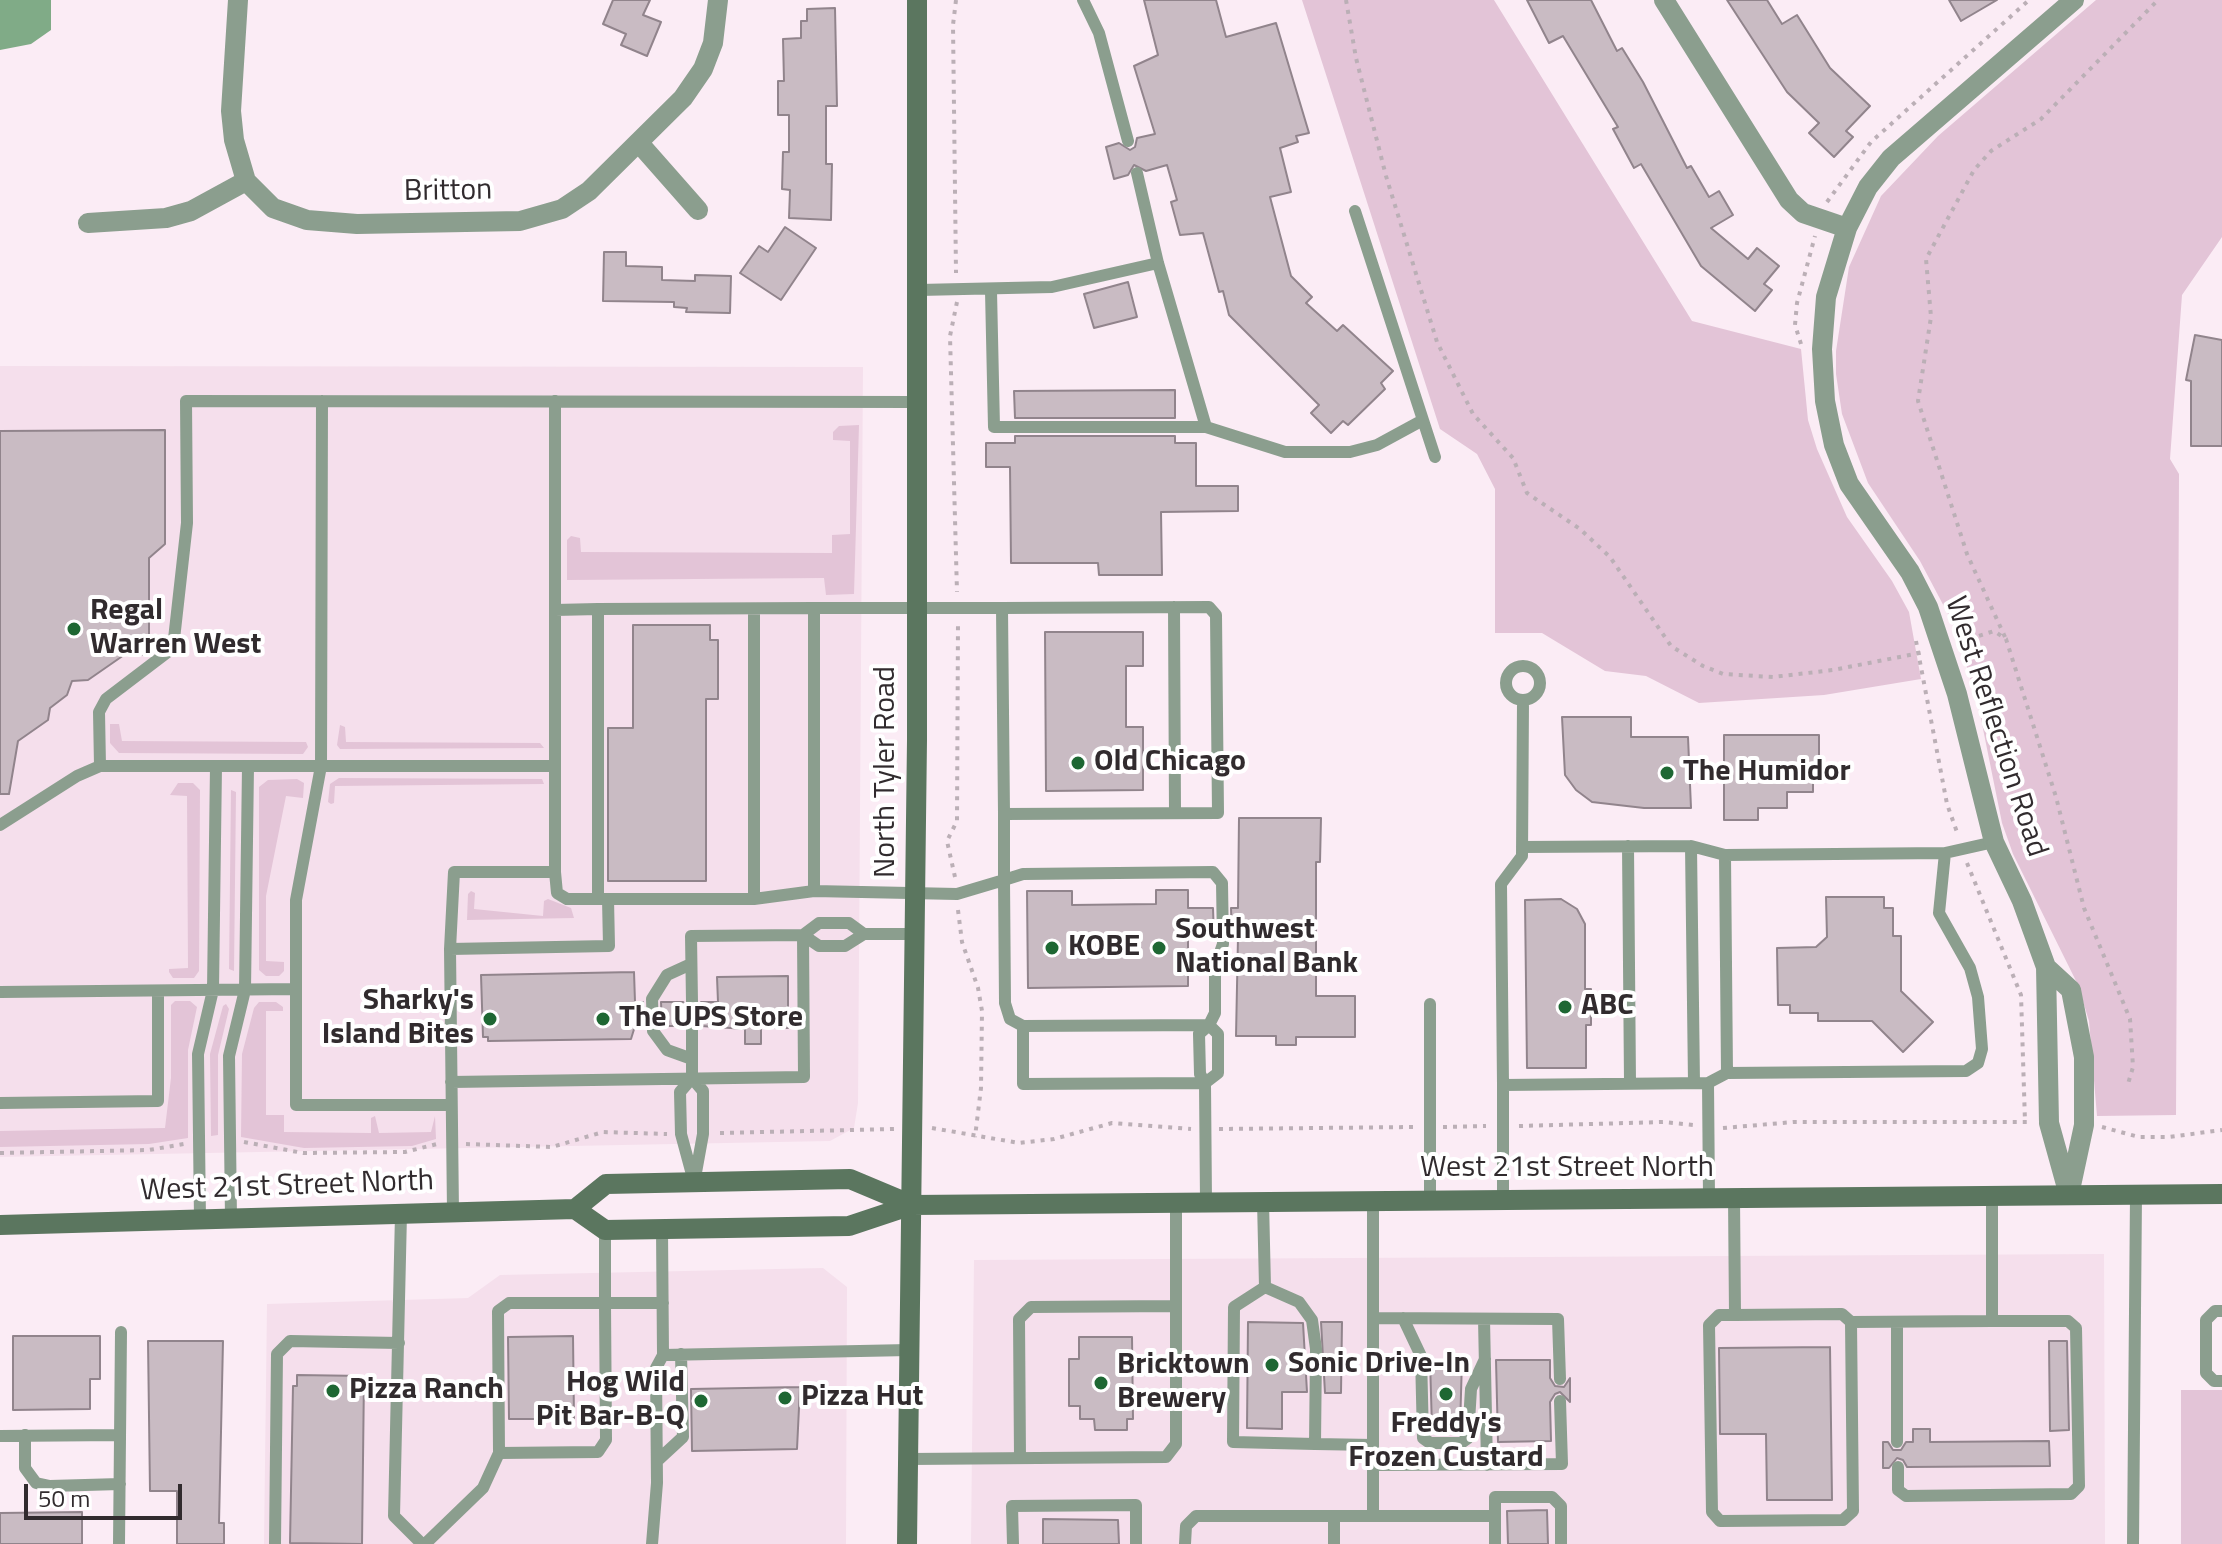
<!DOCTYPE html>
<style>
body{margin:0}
#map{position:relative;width:2222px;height:1544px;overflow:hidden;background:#fbecf5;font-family:"Titillium Web",sans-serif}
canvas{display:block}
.scale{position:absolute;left:24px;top:1484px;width:158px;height:36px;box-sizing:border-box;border:4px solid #312b2e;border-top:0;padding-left:10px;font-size:24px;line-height:28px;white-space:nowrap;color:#312b2e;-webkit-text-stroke:6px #fff;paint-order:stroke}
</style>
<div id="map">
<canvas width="2222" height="1544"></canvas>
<div class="scale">50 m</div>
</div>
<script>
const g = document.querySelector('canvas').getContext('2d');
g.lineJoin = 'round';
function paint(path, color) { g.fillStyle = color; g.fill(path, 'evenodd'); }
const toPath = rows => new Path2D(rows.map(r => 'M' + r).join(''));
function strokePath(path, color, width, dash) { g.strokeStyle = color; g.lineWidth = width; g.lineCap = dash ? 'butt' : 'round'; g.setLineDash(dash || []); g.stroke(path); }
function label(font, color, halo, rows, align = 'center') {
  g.font = font + ' "Titillium Web",sans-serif'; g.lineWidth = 8; g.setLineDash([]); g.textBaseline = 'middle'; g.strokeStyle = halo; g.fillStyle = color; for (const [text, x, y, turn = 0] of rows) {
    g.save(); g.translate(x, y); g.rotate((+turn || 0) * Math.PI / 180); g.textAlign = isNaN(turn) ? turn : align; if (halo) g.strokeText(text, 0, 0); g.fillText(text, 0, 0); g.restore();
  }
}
const built = toPath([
 [0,366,863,367,858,1103,854,1128,830,1141,0,1157],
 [2104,1254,2105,1544,971,1544,974,1260],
 [823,1268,847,1287,846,1544,264,1544,267,1304,468,1298,500,1275]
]);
const green = toPath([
 [1302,0,1494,0,1692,321,1801,349,1808,420,1817,449,1847,517,1892,581,1909,612,1921,679,1824,695,1699,703,1646,676,1605,671,1542,633,1495,633,1495,489,1477,454,1440,429],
 [2096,0,2222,0,2222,237,2182,295,2170,459,2179,474,2176,1115,2097,1116,2089,1021,2078,985,2013,854,2002,823,1980,714,1957,631,1920,561,1868,483,1842,414,1836,374,1836,351,1849,267,1881,196,1938,136],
 [859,425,854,594,826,595,824,578,567,580,567,540,571,536,580,538,581,552,832,553,832,535,850,534,850,441,833,440,833,432,839,426],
 [110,724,119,724,122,741,306,742,308,747,303,754,119,753,110,743],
 [340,725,345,727,346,742,540,743,544,748,340,749,337,745],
 [339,778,542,779,544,784,335,786,334,803,331,804,328,802,330,784],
 [297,779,304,783,303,798,286,796,266,896,266,961,284,962,284,971,279,976,266,976,259,970,259,787,268,780],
 [178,783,193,783,200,790,199,971,194,978,173,978,169,972,169,969,188,968,187,796,170,795],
 [231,790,236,792,234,971,229,969],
 [471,891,475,893,474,909,543,916,544,901,548,899,571,908,574,918,467,920,468,894],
 [175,1001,190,1001,197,1007,188,1050,188,1138,149,1144,0,1147,0,1131,165,1128,171,1078,171,1005],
 [259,1002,276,1002,283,1007,283,1011,266,1011,266,1115,284,1115,284,1132,371,1133,371,1118,375,1116,379,1133,431,1132,435,1116,436,1139,412,1146,304,1148,241,1137,242,1054,254,1008],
 [226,1004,229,1009,218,1055,218,1135,211,1136,210,1054,223,1006],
 [2181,1390,2222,1390,2222,1544,2181,1544]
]);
const water = toPath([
 [0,0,51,0,51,30,31,44,0,50]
]);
const building = toPath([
 [613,0,650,0,643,15,661,22,647,56,621,45,626,34,603,24,613,0],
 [1144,0,1216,0,1226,37,1276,23,1309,133,1296,136,1298,142,1280,148,1291,192,1270,197,1291,276,1312,297,1306,303,1337,331,1343,325,1393,371,1381,383,1385,389,1348,425,1343,421,1331,433,1311,413,1319,405,1229,315,1223,291,1219,292,1203,233,1180,235,1171,202,1177,200,1167,165,1146,171,1134,165,1128,175,1114,179,1106,147,1119,143,1130,150,1135,147,1137,138,1155,134,1134,66,1158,55,1144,0],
 [1527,0,1591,0,1617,51,1622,48,1643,82,1687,168,1691,166,1709,197,1719,191,1733,215,1711,228,1748,259,1757,248,1779,266,1764,284,1772,290,1755,311,1701,266,1641,164,1634,168,1613,129,1618,127,1563,36,1549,43,1527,0],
 [1727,0,1767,0,1782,24,1797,15,1830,68,1870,106,1846,131,1853,137,1834,157,1809,133,1819,123,1787,92,1727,0],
 [1949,0,1997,0,1961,21,1949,0],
 [835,8,837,106,826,106,826,164,832,164,831,220,789,218,790,190,782,189,783,152,789,152,789,115,778,115,778,81,784,81,783,39,801,38,801,21,807,21,807,9,835,8],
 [785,227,816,248,781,300,740,273,759,246,768,252,785,227],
 [604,252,626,252,626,266,662,267,662,280,695,281,695,275,731,276,730,313,686,312,687,308,674,307,674,302,603,301,604,252],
 [1128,282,1137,317,1094,328,1084,294,1128,282],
 [2195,335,2222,340,2222,446,2191,446,2191,381,2186,380,2195,335],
 [1175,390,1175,418,1015,418,1014,391,1175,390],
 [165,430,165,544,149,558,149,649,143,655,124,655,88,680,72,681,67,695,50,708,48,720,18,741,9,794,0,794,0,431,165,430],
 [1015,436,1175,436,1175,443,1196,443,1196,486,1238,486,1238,511,1161,512,1162,575,1099,575,1098,563,1011,563,1010,467,986,467,986,443,1015,443,1015,436],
 [633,625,710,625,710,640,718,640,718,699,706,699,706,881,608,881,608,728,633,728,633,625],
 [1045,632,1143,632,1143,666,1126,666,1126,727,1143,727,1143,790,1046,791,1045,632],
 [1562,717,1631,717,1631,737,1688,737,1691,808,1644,808,1592,802,1576,790,1565,775,1562,717],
 [1724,735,1819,735,1819,772,1813,772,1813,792,1787,792,1787,808,1758,808,1758,820,1724,820,1724,735],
 [1239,818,1321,818,1320,862,1316,862,1316,996,1355,996,1355,1037,1296,1037,1296,1045,1276,1045,1276,1036,1236,1036,1238,937,1232,937,1231,908,1238,908,1239,818],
 [1156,890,1188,890,1188,908,1213,908,1214,937,1188,938,1188,986,1028,988,1027,891,1072,891,1072,905,1156,904,1156,890],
 [1826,897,1884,897,1884,908,1893,908,1893,936,1901,936,1901,991,1933,1022,1903,1052,1872,1021,1818,1021,1818,1013,1790,1013,1790,1005,1778,1005,1777,948,1816,947,1827,937,1826,897],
 [1561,899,1577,909,1585,924,1585,989,1591,989,1591,1025,1586,1025,1586,1068,1527,1068,1525,900,1561,899],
 [634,972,635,1002,643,1002,644,1026,635,1026,631,1039,488,1041,488,1037,483,1037,481,975,634,972],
 [788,976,788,1028,761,1028,761,1044,745,1044,745,1029,701,1026,693,1017,683,1026,662,1026,661,1002,683,1002,691,1011,697,1009,701,1002,718,1002,717,977,788,976],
 [1248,1322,1303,1323,1307,1392,1282,1392,1282,1429,1247,1428,1248,1322],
 [1321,1322,1342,1322,1341,1393,1325,1393,1321,1322],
 [13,1336,100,1336,100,1379,90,1379,90,1409,13,1410,13,1336],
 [573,1336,574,1419,509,1419,508,1337,573,1336],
 [1079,1337,1132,1337,1133,1419,1127,1419,1127,1430,1095,1430,1094,1419,1080,1419,1080,1406,1069,1406,1069,1359,1079,1359,1079,1337],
 [148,1341,223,1341,219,1523,224,1523,224,1544,177,1544,177,1491,150,1491,148,1341],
 [2049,1341,2067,1341,2069,1430,2050,1431,2049,1341],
 [1830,1347,1832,1500,1767,1500,1766,1434,1720,1434,1719,1348,1830,1347],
 [1430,1360,1462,1360,1460,1428,1432,1428,1430,1360],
 [1496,1360,1550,1360,1550,1378,1555,1386,1564,1387,1570,1378,1570,1402,1560,1392,1555,1394,1550,1402,1551,1441,1498,1442,1496,1360],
 [297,1375,364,1376,362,1544,290,1543,293,1386,297,1386,297,1375],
 [800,1387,797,1449,692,1451,691,1389,800,1387],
 [1913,1429,1930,1429,1930,1442,2049,1441,2050,1466,1907,1467,1903,1460,1897,1458,1889,1468,1883,1468,1883,1442,1888,1442,1893,1450,1901,1450,1906,1442,1913,1442,1913,1429],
 [1547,1510,1548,1544,1508,1544,1507,1511,1547,1510],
 [82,1512,82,1544,0,1544,0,1513,82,1512],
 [1043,1519,1118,1520,1119,1544,1043,1544,1043,1519]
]);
const path = toPath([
 [956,0,953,25,956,273],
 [1346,0,1356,58,1386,176,1437,342,1473,414,1513,458,1527,493,1580,529,1610,557,1671,646,1703,666,1723,674,1773,677,1833,670,1925,652],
 [1827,202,1871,142,2029,0],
 [957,302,950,336,957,592],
 [1801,344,1795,325,1797,303,1815,236],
 [2005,637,1967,554,1918,401,1931,317,1926,259,1974,170,1991,151,2041,119,2158,0],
 [1916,641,1947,804,1958,835],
 [1960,642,1994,631,2006,639,2056,797,2084,908,2130,1019,2133,1067,2128,1084],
 [1967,863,2021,995,2025,1122],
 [955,877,947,841,957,821,958,621],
 [958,910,962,942,978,988,982,1011,981,1088,975,1137],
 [1519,1126,1663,1122,1694,1125],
 [1443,1127,1486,1126],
 [2102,1127,2139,1137,2169,1137,2222,1130],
 [932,1128,1019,1143,1054,1139,1112,1123,1191,1129],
 [1723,1128,1794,1122,2030,1122],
 [1219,1129,1414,1127],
 [720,1133,895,1129],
 [244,1142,303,1153,405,1152,437,1144],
 [466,1144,552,1147,603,1132,667,1134],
 [0,1153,149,1150,184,1144]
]);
const service = toPath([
 [1083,0,1099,33,1128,141],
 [1355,211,1435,457],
 [919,290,1052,287,1158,263],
 [991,291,994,427,1206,427,1158,263,1137,173],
 [322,401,321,766,296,900,296,1105,451,1105],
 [1206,427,1285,452,1350,452,1377,445,1423,420],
 [1174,607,1175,813],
 [814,608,814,891],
 [1002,608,1004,814,1218,813,1216,615,1209,607,1002,608,814,608,598,609,598,899,754,899,814,891,957,894,1004,880,1004,814],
 [754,609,754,899],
 [555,610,598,609],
 '1506 683a17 17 0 1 1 34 0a17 17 0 1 1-34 0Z',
 [100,766,555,766,555,401],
 [0,825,77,776,100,766,99,712,106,699,173,648,187,523,186,401,919,402],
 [1628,846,1630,1083],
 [1691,846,1694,1083],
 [1522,847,1691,846,1725,855],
 [555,872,557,893,567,899,598,899],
 [803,935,819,923,849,923,864,934],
 [450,949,609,946,608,899],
 [691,964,667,975,652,999,653,1031,667,1050,692,1059],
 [0,992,296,989],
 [692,1002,691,936,803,935,819,946,845,946,864,934,916,934],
 [1430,1004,1430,1200],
 [692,1026,692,1078,680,1092,681,1134,694,1182],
 [1023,1026,1023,1084,1205,1083,1218,1073,1218,1034,1209,1025,1023,1026,1010,1019,1005,1003,1004,880,1023,874,1213,872,1222,883,1223,944,1215,967,1215,1013,1209,1025,1199,1034,1200,1074,1205,1083,1206,1202],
 [1727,1073,1966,1071,1978,1063,1982,1049,1978,997,1970,968,1939,913,1945,853],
 [692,1078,703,1091,703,1134,695,1178],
 [451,1082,804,1077,803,935],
 [1503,1085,1501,884,1522,856,1523,701],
 [0,1103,158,1101,158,991],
 [1734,1197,1735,1315,1719,1315,1709,1325,1712,1512,1720,1521,1843,1520,1853,1511,1851,1322,1842,1314,1735,1315],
 [1709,1198,1708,1083,1727,1073,1725,855,1945,853,1994,842],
 [1503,1199,1503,1085,1708,1083],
 [1373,1200,1373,1516,1495,1516,1495,1497,1552,1497,1561,1506,1561,1544],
 [1263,1201,1265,1287,1299,1302,1312,1320,1316,1349,1315,1444,1233,1442,1234,1307,1265,1287],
 [453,1212,450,949,454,872,555,872,555,766],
 [401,1214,394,1516,422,1544],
 [231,1219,229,1056,245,990,248,766],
 [200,1220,198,1054,213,990,216,766],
 [662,1229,663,1355,909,1350],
 [605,1230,605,1303,663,1303],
 [509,1303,605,1303,606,1440,598,1452,499,1453,498,1311,509,1303],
 [2222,1311,2215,1311,2206,1320,2206,1373,2214,1381,2222,1381],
 [1373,1318,1558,1319,1560,1379],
 [1403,1318,1421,1356,1423,1438,1430,1443,1461,1443,1468,1438,1471,1389,1485,1359],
 [1484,1319,1487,1465],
 [1851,1322,1992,1321,1992,1196],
 [1897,1322,1897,1442],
 [25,1435,25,1468,36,1483,50,1486,120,1484],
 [0,1436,120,1435],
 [1315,1444,1373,1445],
 [1020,1458,1019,1319,1031,1307,1176,1306],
 [909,1459,1166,1457,1176,1444,1176,1202],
 [657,1461,683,1437,681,1354],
 [1373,1465,1562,1464,1560,1401],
 [1898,1467,1898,1490,1906,1496,2071,1494,2079,1486,2076,1328,2068,1321,1992,1321],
 [1495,1516,1495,1544],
 [119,1544,121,1332],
 [275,1544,277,1354,290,1341,399,1343],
 [425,1544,483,1488,499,1453],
 [652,1544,657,1483,656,1368,663,1355],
 [1013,1544,1012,1506,1136,1505,1136,1544],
 [1185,1544,1186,1526,1196,1516,1373,1516],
 [1334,1544,1334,1516],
 [2133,1544,2136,1195]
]);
const minor = toPath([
 [238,0,231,111,234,140,246,181,273,208,307,220,357,224,520,221,562,209,589,191,683,98,703,69,713,43,718,0],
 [1664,0,1789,200,1803,213,1847,228],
 [639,143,698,210],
 [88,223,166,218,191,211,246,181],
 [2046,967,2022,901,1994,842,1957,694,1928,607,1910,572,1849,484,1834,445,1825,401,1822,349,1826,297,1847,228,1868,187,1891,158,2074,0],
 [2046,967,2071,990,2084,1057,2084,1125,2069,1195,2049,1123,2046,967]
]);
const secondary = toPath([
 [575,1209,606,1184,850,1179,912,1205],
 [0,1225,575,1209,605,1230,849,1226,912,1205,2222,1194],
 [907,1544,917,740,917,0]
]);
const markers = [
 [74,629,8,"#1e6733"],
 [1078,763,8,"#1e6733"],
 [1667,773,8,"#1e6733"],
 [1052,948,8,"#1e6733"],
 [1159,948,8,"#1e6733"],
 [1565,1007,8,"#1e6733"],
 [490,1019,8,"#1e6733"],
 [603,1019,8,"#1e6733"],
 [1272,1365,8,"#1e6733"],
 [1101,1383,8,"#1e6733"],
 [333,1391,8,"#1e6733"],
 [1446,1394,8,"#1e6733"],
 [785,1398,8,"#1e6733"],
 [701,1401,8,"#1e6733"]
];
const streetNames = [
 ["Britton",448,192,-1],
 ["West Reflection Road",1995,727,72],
 ["North Tyler Road",887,772,-90],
 ["West 21st Street North",1567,1169],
 ["West 21st Street North",287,1187,-2]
];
const poiNames = [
 ["Regal",90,612],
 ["Warren West",90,646],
 ["Old Chicago",1094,763],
 ["The Humidor",1683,773],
 ["Southwest",1175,931],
 ["National Bank",1175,965],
 ["KOBE",1068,948],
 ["Sharky's",474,1002,"right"],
 ["Island Bites",474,1036,"right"],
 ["ABC",1581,1007],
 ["The UPS Store",619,1019],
 ["Sonic Drive-In",1288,1365],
 ["Bricktown",1117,1366],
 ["Brewery",1117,1400],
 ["Hog Wild",685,1384,"right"],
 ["Pit Bar-B-Q",685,1418,"right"],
 ["Pizza Ranch",349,1391],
 ["Pizza Hut",801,1398],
 ["Freddy's",1446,1425,"center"],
 ["Frozen Custard",1446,1459,"center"]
];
paint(built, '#f5dfec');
paint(green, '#e3c4d7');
paint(water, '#80ab87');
paint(building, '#c9bbc3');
strokePath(building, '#91848c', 2);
strokePath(path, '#bbafb6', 4, [4, 6]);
strokePath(service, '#8b9e8e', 12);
strokePath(minor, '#8b9e8e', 20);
strokePath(secondary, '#5b765f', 20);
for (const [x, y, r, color] of markers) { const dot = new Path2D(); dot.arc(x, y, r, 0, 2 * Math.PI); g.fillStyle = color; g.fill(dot); strokePath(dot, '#fff', 3); }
label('30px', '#312b2e', '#fff', streetNames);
label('bold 30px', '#312b2e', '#fff', poiNames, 'left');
</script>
